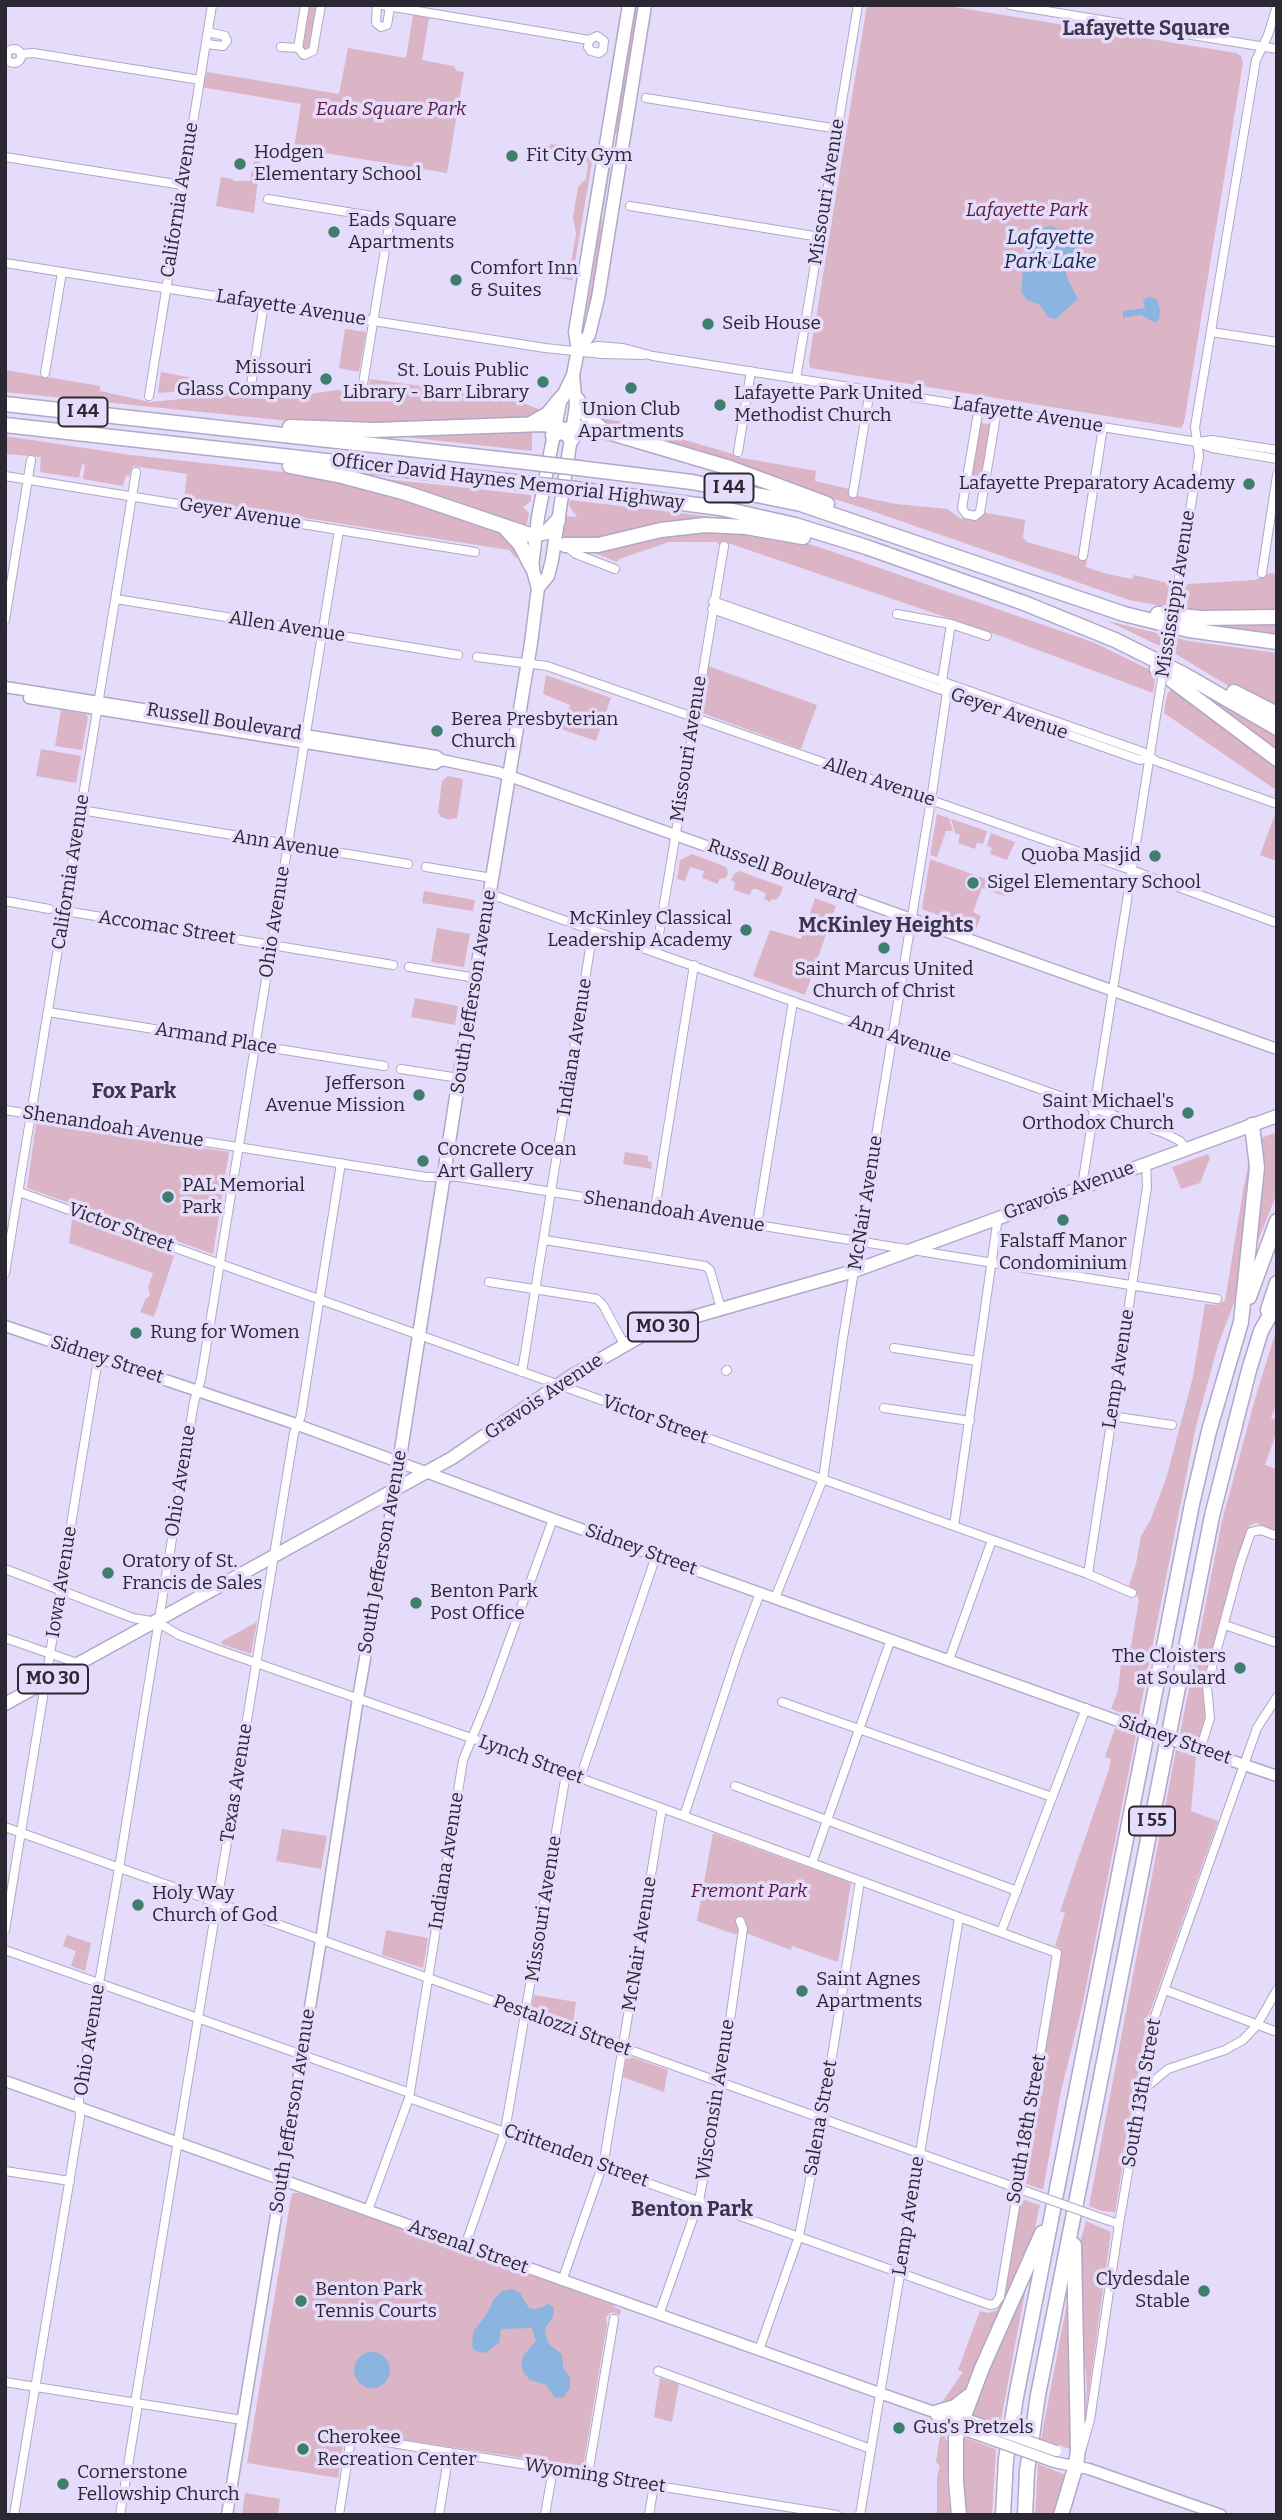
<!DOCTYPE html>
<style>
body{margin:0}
#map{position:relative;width:1282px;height:2520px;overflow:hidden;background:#e5dbfb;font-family:Bitter,serif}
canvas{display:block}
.frame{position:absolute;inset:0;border:7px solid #2b2733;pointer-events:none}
</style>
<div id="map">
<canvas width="1282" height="2520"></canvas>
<div class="frame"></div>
</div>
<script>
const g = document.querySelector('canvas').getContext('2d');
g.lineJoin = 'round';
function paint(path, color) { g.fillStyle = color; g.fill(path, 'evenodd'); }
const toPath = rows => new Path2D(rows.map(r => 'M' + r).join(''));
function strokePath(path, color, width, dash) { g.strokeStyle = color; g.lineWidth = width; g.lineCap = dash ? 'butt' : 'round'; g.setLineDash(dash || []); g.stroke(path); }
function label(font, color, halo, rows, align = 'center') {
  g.font = font + ' Bitter,serif'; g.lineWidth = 7; g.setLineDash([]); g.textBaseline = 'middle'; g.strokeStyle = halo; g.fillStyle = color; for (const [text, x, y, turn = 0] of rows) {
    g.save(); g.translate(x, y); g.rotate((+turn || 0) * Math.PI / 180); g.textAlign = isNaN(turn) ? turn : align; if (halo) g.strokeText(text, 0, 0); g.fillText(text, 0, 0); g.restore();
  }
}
const green = toPath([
 [308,5,317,5,310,50,303,50],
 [634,5,637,5,630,69,620,132,616,134,614,134],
 [867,5,942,5,1236,53,1241,56,1243,63,1184,423,1181,428,810,368,809,361],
 [413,15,429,18,422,60,454,66,457,71,464,72,447,173,294,148,301,104,201,87,207,72,339,94,348,48,406,58],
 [551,144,581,149,592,162,572,280,528,274,524,271,524,269,562,276,570,269,576,234,573,217,578,187,586,179,588,164,584,158,546,150],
 [610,156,612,157,602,217,601,245,589,316,586,315,596,251,598,219],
 [254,160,260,161,254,213,216,206,221,177,233,179,233,181,250,181],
 [345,329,366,332,359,372,339,368],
 [5,370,100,386,100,391,150,402,202,397,203,386,254,395,261,391,304,395,337,390,367,394,370,379,514,399,543,411,538,417,329,425,5,392],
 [161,372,198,379,196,390,158,393],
 [599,418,662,428,664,434,733,454,737,457,816,471,815,481,849,489,853,495,896,504,947,509,963,520,959,510,964,517,969,519,974,519,982,512,1025,520,1023,537,1027,542,1087,559,1086,567,1107,574,1132,579,1134,575,1168,583,1170,584,1167,607,1129,600,863,508,610,429],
 [980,423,989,424,991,427,983,476,977,479,971,474],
 [518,428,532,432,532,451,405,437,405,433],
 [5,436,131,455,310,475,387,493,502,533,508,537,520,558,515,557,509,550,184,499,187,474,133,466,129,476,126,475,123,486,83,479,85,465,82,464,79,478,40,472,41,457,5,454],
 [377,478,531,495,531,501,523,507,529,513,527,524,524,529,376,481],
 [570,500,713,517,713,521,599,538,563,537,566,516,577,517,569,506],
 [719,530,788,538,822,548,1095,643,1156,673,1153,693,995,634,731,544,718,544,717,542,669,542,619,559,617,562,595,553,659,536],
 [1270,573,1277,574,1277,614,1181,609,1185,587,1188,584,1255,580],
 [1277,620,1277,635,1199,624],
 [1108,621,1189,641,1277,653,1277,710,1227,685,1174,653],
 [708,666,817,705,801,749,702,713],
 [546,675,611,698,596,741,561,729,570,705,543,694],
 [1174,685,1277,765,1277,797,1274,796,1276,790,1164,713,1167,695],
 [1210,698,1277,737,1277,752,1208,699],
 [61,710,85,714,88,717,82,750,55,746],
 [41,749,81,756,76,783,36,776],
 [448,776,463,779,457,819,452,818,451,820,441,817,438,812,442,781],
 [1277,809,1277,861,1260,855],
 [937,814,949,818,953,831,946,831,937,857,930,855],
 [951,819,987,831,983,844,977,843,975,849,958,843,960,835,955,833],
 [991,833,1015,842,1007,860,990,854,992,848,987,846],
 [692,854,726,867,728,872,726,878,719,879,718,884,702,878,704,871,690,867,685,881,677,879,680,860],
 [930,859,986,879,989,872,999,875,997,882,1008,886,1005,896,982,888,973,912,981,916,976,929,922,909],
 [739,871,783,887,780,895,776,900,772,899,770,902,764,899,766,894,757,889,752,889,750,895,734,890,735,882,731,880,734,874],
 [424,891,475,900,473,911,422,903],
 [815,898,836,906,805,995,753,976,770,930,801,939],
 [437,928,470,934,464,967,431,962],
 [415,998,458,1006,455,1025,411,1017],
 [41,1122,229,1152,213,1254,27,1188,36,1124],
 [1277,1132,1277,1193,1252,1256,1261,1138],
 [625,1152,648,1156,648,1161,652,1162,651,1169,623,1164],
 [1251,1153,1254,1158,1237,1295,1218,1345,1196,1426,1138,1719,1111,1709,1118,1691,1122,1655,1131,1646,1139,1600,1134,1589,1129,1586,1136,1564,1141,1536,1150,1521,1166,1479,1193,1377,1205,1304,1216,1305,1225,1301,1244,1185],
 [1208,1154,1210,1158,1200,1183,1181,1189,1172,1167],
 [72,1219,174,1256,154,1317,140,1312,146,1298,148,1298,150,1294,148,1287,153,1273,69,1243],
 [1277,1328,1277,1403,1271,1418,1277,1421,1277,1431,1265,1465,1277,1469,1277,1531,1256,1523,1249,1526,1237,1562,1204,1689,1205,1722,1200,1739,1193,1739,1180,1734,1222,1521,1255,1399],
 [257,1622,251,1654,221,1644,222,1641],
 [1115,1728,1136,1735,1082,2007,1061,2091,1043,2190,1027,2184,1024,2178,1060,1953,1060,1948,1055,1946,1065,1913,1060,1911,1109,1769,1111,1759,1105,1757],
 [1176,1750,1196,1757,1191,1811,1218,1821,1147,2020,1115,2212,1102,2211,1089,2206],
 [282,1829,327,1836,321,1869,276,1861],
 [713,1833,849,1882,851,1884,838,1962,792,1946,791,1950,749,1934,734,1934,697,1921],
 [386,1930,428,1938,423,1968,382,1955],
 [67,1935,91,1943,85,1971,71,1966,76,1951,63,1946],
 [534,1995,576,2002,573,2024,534,2010,532,2006],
 [629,2056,668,2070,664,2092,623,2077,626,2058],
 [293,2193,300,2193,479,2256,614,2305,614,2307,621,2310,620,2315,612,2312,606,2317,607,2325,583,2467,351,2432,345,2433,338,2478,247,2463,291,2197],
 [1024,2200,1040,2205,1033,2237,966,2393,959,2401,940,2405,963,2372,958,2370,980,2311,987,2313,996,2311,1003,2303,1020,2203],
 [1086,2221,1111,2232,1084,2426,1087,2388,1086,2372,1080,2346,1079,2247],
 [1029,2273,1022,2308,1000,2425,969,2414],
 [1071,2282,1073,2450,1041,2439],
 [660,2378,679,2384,672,2422,654,2417],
 [941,2429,949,2445,951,2460,947,2473,949,2504,951,2504,955,2515,937,2515,937,2476,940,2466,936,2462],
 [963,2437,996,2449,992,2515,963,2515],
 [1038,2464,1068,2476,1057,2515,1035,2515],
 [245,2493,280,2499,278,2514,242,2515]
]);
const water = toPath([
 [1049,226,1064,230,1079,252,1076,259,1069,265,1066,273,1069,282,1078,299,1056,319,1048,317,1040,305,1027,300,1021,291,1024,261,1028,255,1026,240,1034,231],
 [1150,296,1158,301,1160,310,1159,319,1156,323,1141,315,1123,318,1123,311,1145,308,1143,300],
 [513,2289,520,2293,529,2308,536,2309,549,2304,554,2308,553,2317,546,2327,545,2334,549,2344,562,2354,563,2367,570,2377,570,2388,563,2398,554,2397,546,2385,530,2380,523,2372,521,2363,523,2356,536,2341,532,2328,502,2329,500,2332,500,2342,486,2353,475,2351,472,2346,473,2332,487,2313,494,2299,502,2291],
 '354 2370a18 18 0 1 1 36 0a18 18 0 1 1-36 0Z'
]);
const street = toPath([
 [305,5,298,48,304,55,313,51,321,5],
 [377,5,376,23,381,27,387,25,390,7],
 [382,5,589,40,597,36,604,41,603,50,599,53,591,51,588,47,589,40],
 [1010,5,1277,49],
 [206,44,223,46,227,41,225,36,208,32],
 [281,47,298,48],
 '7 56a7 7 0 1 1 14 0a7 7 0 1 1-14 0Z',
 [21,54,33,53,200,80],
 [646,98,838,129],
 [5,157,182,185],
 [268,199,390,219,362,390],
 [630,206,820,237],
 [5,263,545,348,602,354,643,355],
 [1211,332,1277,342],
 [578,350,598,346,623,348,653,356,1197,442,1212,448,1277,459],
 [45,373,62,272],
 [796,379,858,5],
 [251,385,264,304],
 [149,396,212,5],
 [979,407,962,508,966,514,975,516,980,512,997,410],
 [1197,442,1212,440,1277,450],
 [738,452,751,371],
 [5,476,475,552],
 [853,493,870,390],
 [567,547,576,554,615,569],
 [1083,556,1103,427],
 [1262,573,1277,475],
 [1176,596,1199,456,1195,427,1256,60,1268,35,1277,6],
 [116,599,458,655],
 [713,601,1143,752,1156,761,1277,804],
 [712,609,1140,760,1149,758],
 [897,614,951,624,987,636],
 [5,620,31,460],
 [477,657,547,666,1131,870,1277,923],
 [81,810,408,864],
 [426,867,492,878],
 [490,894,1164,1133,1180,1141,1186,1149],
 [5,901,49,909],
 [65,911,393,965],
 [656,952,724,546],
 [409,967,476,978],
 [48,1012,384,1066],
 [401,1069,459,1078],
 [5,1110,426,1177,459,1177,1217,1299],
 [1082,1186,1160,691],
 [19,1192,1088,1574,1132,1593],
 [655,1209,694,965],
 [757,1225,793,1001],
 [545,1240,705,1266,710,1270,721,1309],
 [5,1273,136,472],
 [489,1282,597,1299,603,1305,624,1344],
 [894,1348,977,1361],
 [726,1371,727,1370],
 [522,1372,593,930],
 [884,1408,970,1421],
 [1111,1416,1172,1425],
 [954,1526,998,1217],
 [5,1569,133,1618,157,1622,179,1635,216,1649,471,1738,1057,1953,1000,2297,995,2304,990,2305,409,2098],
 [1088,1574,1147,1187,1146,1163],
 [775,1598,823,1479,843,1338,931,800,947,692,942,681,951,624],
 [1225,1625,1277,1643],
 [5,1638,80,1664],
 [949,1660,992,1540],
 [782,1702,1052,1797],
 [1200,1750,1210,1718,1207,1686,1240,1564,1251,1532,1261,1530,1277,1536],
 [580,1778,656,1556],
 [735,1786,1017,1891],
 [684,1816,739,1649,760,1593],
 [5,1827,1028,2192],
 [812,1863,891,1639],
 [5,1930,98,1359],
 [1001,1932,1086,1708],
 [5,1950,410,2093],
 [1165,1990,1277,2032],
 [1143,2090,1168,2069,1225,2050,1243,2040,1257,2025,1277,1990],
 [5,2171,70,2181],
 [368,2210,409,2098,463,1760,488,1699,553,1519],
 [1101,2218,1119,2224],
 [465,2246,505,2131,566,1774],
 [562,2281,604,2161,662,1808],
 [659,2315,699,2201,721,2083,743,1929,740,1921],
 [759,2350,799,2236,822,2119,860,1881],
 [658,2371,871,2449],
 [5,2382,242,2420],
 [135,2403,294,1433,301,1416,341,1163],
 [1082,2448,1090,2420,1119,2224,1155,2016,1257,1728,1277,1697],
 [588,2474,614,2319],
 [14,2515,80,2117,79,2098,119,1868,194,1402,201,1379,339,530],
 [120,2515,138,2404],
 [339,2515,350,2444,355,2437,837,2515],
 [439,2515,449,2452],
 [545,2515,553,2469],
 [649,2515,654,2485],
 [860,2515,959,1918]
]);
const secondary = toPath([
 [5,687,436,756,442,760,498,772,1277,1049],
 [29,698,435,764,442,760],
 [5,1326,290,1422,553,1519,1121,1722],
 [1192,1747,1277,1776],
 [5,2081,871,2390,931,2411,957,2416,983,2425],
 [936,2415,953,2426,982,2436],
 [1054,2462,1089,2469,1221,2515],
 [227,2515,321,1940,358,1698,395,1489]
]);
const primary = toPath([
 [578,350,589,335,598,298,645,5],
 [538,588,548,576,552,560,576,406,573,375],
 [395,1489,459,1078,531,643,538,588,532,567,538,517,560,402,573,375,578,350,575,332,629,5],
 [5,1704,452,1458,573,1375,641,1336,693,1317,854,1271,1277,1116]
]);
const highway = toPath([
 [577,399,589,419,603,430],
 [5,404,535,463],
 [532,423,548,414,562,397],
 [5,425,532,484],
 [290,427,375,430,543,424,558,427,572,439],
 [553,435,574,427,608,432,730,468,827,504],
 [290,466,342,476,406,493,530,535,547,532,558,520],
 [578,468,692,482,801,504,1124,614,1189,630,1277,642],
 [575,489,720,508,795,525,866,547,1024,603,1115,640,1185,675,1277,728],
 [507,530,520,544,532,567],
 [565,545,598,545,661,530,705,525,746,527,803,537],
 [1158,614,1202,618,1277,617],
 [1157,669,1277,759],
 [1234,692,1277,714],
 [1249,1297,1277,1221],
 [1268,1310,1277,1283],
 [938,2412,955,2407,969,2396],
 [959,2515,956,2481,956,2437,982,2368,1042,2233],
 [1003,2515,1006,2459,1016,2397,1192,1504,1209,1431,1241,1322,1257,1167,1252,1125],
 [1025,2515,1027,2471,1038,2395,1212,1516,1249,1370,1261,1331,1277,1303],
 [1061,2515,1076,2465,1078,2450,1074,2245]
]);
const streetBridge = toPath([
 [1160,691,1176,596],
 [1028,2192,1101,2218]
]);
const secondaryBridge = toPath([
 [1121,1722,1192,1747],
 [983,2425,1056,2451],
 [982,2436,1054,2462]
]);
const highwayBridge = toPath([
 [535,463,578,468],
 [532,484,575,489]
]);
const markers = [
 [512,156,7,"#3f7e6c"],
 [240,164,7,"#3f7e6c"],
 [334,232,7,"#3f7e6c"],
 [456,280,7,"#3f7e6c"],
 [708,324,7,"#3f7e6c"],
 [326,379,7,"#3f7e6c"],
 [543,382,7,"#3f7e6c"],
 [631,388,7,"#3f7e6c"],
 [720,405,7,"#3f7e6c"],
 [1249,484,7,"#3f7e6c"],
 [437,731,7,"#3f7e6c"],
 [1155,856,7,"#3f7e6c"],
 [973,883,7,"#3f7e6c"],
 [746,930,7,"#3f7e6c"],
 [884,948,7,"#3f7e6c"],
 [419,1095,7,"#3f7e6c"],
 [1188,1113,7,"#3f7e6c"],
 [423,1161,7,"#3f7e6c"],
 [168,1197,7,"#3f7e6c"],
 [1063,1220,7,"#3f7e6c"],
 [136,1333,7,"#3f7e6c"],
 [108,1573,7,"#3f7e6c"],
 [416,1603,7,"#3f7e6c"],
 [1240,1668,7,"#3f7e6c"],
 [138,1905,7,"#3f7e6c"],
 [802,1991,7,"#3f7e6c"],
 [1204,2291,7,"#3f7e6c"],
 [301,2301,7,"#3f7e6c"],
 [899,2428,7,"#3f7e6c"],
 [303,2449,7,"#3f7e6c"],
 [63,2484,7,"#3f7e6c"]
];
const shields = [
 [83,412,49],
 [729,488,49],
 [663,1327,70],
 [53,1679,70],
 [1152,1821,46]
];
const shieldNames = [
 ["I 44",83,412],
 ["I 44",729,488],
 ["MO 30",663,1327],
 ["MO 30",53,1679],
 ["I 55",1152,1821]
];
const parkNames = [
 ["Eads Square Park",391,110],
 ["Lafayette Park",1027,211],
 ["Fremont Park",749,1892]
];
const poiNames = [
 ["Hodgen",254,153],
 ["Elementary School",254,175],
 ["Fit City Gym",526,156],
 ["Eads Square",348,221],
 ["Apartments",348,243],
 ["Comfort Inn",470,269],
 ["& Suites",470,291],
 ["Seib House",722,324],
 ["Missouri",312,368,"right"],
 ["Glass Company",312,390,"right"],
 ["St. Louis Public",529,371,"right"],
 ["Library - Barr Library",529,393,"right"],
 ["Lafayette Park United",734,394],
 ["Methodist Church",734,416],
 ["Union Club",631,410,"center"],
 ["Apartments",631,432,"center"],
 ["Lafayette Preparatory Academy",1235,484,"right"],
 ["Berea Presbyterian",451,720],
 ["Church",451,742],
 ["Quoba Masjid",1141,856,"right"],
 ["Sigel Elementary School",987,883],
 ["McKinley Classical",732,919,"right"],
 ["Leadership Academy",732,941,"right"],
 ["Saint Marcus United",884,970,"center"],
 ["Church of Christ",884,992,"center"],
 ["Jefferson",405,1084,"right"],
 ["Avenue Mission",405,1106,"right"],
 ["Saint Michael's",1174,1102,"right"],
 ["Orthodox Church",1174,1124,"right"],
 ["Concrete Ocean",437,1150],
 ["Art Gallery",437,1172],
 ["PAL Memorial",182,1186],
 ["Park",182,1208],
 ["Falstaff Manor",1063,1242,"center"],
 ["Condominium",1063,1264,"center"],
 ["Rung for Women",150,1333],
 ["Oratory of St.",122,1562],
 ["Francis de Sales",122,1584],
 ["Benton Park",430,1592],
 ["Post Office",430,1614],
 ["The Cloisters",1226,1657,"right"],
 ["at Soulard",1226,1679,"right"],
 ["Holy Way",152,1894],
 ["Church of God",152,1916],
 ["Saint Agnes",816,1980],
 ["Apartments",816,2002],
 ["Clydesdale",1190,2280,"right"],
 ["Stable",1190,2302,"right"],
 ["Benton Park",315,2290],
 ["Tennis Courts",315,2312],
 ["Gus's Pretzels",913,2428],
 ["Cherokee",317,2438],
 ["Recreation Center",317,2460],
 ["Cornerstone",77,2473],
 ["Fellowship Church",77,2495]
];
const streetNames = [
 ["Missouri Avenue",827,192,-81],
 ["California Avenue",180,200,-81],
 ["Lafayette Avenue",291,308,9],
 ["Lafayette Avenue",1028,415,9],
 ["Officer David Haynes Memorial Highway",508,482,7],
 ["Geyer Avenue",240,514,9],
 ["Mississippi Avenue",1176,594,-81],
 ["Allen Avenue",287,627,9],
 ["Geyer Avenue",1009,714,19],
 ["Russell Boulevard",224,722,9],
 ["Missouri Avenue",689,749,-81],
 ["Allen Avenue",879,782,19],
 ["Ann Avenue",286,845,9],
 ["California Avenue",71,872,-81],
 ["Russell Boulevard",782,872,20],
 ["Ohio Avenue",275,922,-81],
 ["Accomac Street",167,928,9],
 ["South Jefferson Avenue",474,992,-81],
 ["Armand Place",216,1039,9],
 ["Ann Avenue",900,1039,20],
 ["Indiana Avenue",575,1047,-81],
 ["Shenandoah Avenue",113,1127,9],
 ["Gravois Avenue",1069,1191,-20],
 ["McNair Avenue",866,1203,-81],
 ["Shenandoah Avenue",674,1212,9],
 ["Victor Street",121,1228,20],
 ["Sidney Street",107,1360,18],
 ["Lemp Avenue",1119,1369,-81],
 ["Gravois Avenue",544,1397,-34],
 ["Victor Street",655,1420,20],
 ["Ohio Avenue",181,1481,-81],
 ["Sidney Street",641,1550,20],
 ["South Jefferson Avenue",383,1552,-80],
 ["Iowa Avenue",62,1582,-81],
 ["Sidney Street",1175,1740,19],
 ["Lynch Street",531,1760,20],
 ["Texas Avenue",237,1783,-81],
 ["Indiana Avenue",447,1861,-81],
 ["Missouri Avenue",544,1909,-81],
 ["McNair Avenue",640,1944,-81],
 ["Pestalozzi Street",562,2026,20],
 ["Ohio Avenue",90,2040,-81],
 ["South 13th Street",1142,2093,-80],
 ["Wisconsin Avenue",716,2100,-81],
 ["South Jefferson Avenue",293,2111,-81],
 ["Salena Street",821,2118,-80],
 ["South 18th Street",1027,2129,-80],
 ["Crittenden Street",576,2156,20],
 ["Lemp Avenue",909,2216,-81],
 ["Arsenal Street",468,2247,20],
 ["Wyoming Street",595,2476,9]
];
const neighbourhoodNames = [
 ["Lafayette Square",1146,29],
 ["McKinley Heights",886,926],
 ["Fox Park",134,1092],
 ["Benton Park",692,2210]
];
const waterNames = [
 ["Lafayette",1050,238],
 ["Park Lake",1050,262]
];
paint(green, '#dbb5c5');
paint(water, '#8bb5e0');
strokePath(street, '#b1a7c6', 10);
strokePath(secondary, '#b1a7c6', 13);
strokePath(primary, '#b1a7c6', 15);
strokePath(highway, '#b1a7c6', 17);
strokePath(street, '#fff', 8);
strokePath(secondary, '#fff', 10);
strokePath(primary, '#fff', 12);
strokePath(highway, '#fff', 14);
strokePath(streetBridge, '#b1a7c6', 10, []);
strokePath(secondaryBridge, '#b1a7c6', 13, []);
strokePath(highwayBridge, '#b1a7c6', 17, []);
strokePath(streetBridge, '#fff', 8);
strokePath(secondaryBridge, '#fff', 10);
strokePath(highwayBridge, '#fff', 14);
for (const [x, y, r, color] of markers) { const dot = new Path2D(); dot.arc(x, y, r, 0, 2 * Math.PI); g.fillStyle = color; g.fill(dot); strokePath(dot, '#e5dbfb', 2.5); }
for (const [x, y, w] of shields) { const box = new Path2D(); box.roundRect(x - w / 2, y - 14.5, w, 29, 5); g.fillStyle = '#e5dbfb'; g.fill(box); strokePath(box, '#2b2733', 2); }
label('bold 18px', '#2b2733', null, shieldNames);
label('italic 19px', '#5c183d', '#e5dbfb', parkNames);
label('19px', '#2b2733', '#e5dbfb', poiNames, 'left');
label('19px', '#2b2733', '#e5dbfb', streetNames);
label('bold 21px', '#3d344e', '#e5dbfb', neighbourhoodNames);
label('italic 21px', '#0c2c48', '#e5dbfb', waterNames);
</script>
